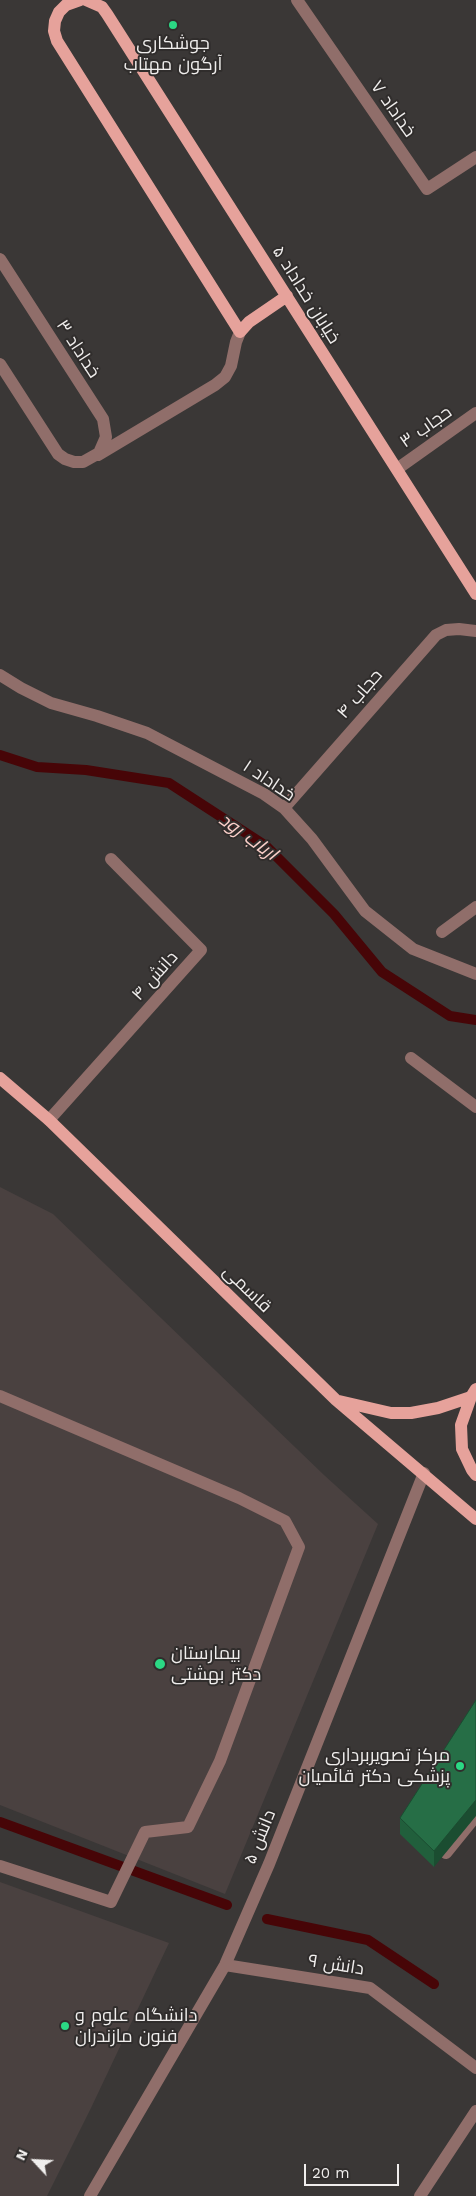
<!DOCTYPE html>
<meta charset="utf-8">
<style>
body{margin:0}
#map{position:relative;width:476px;height:2196px;overflow:hidden;background:#3a3736;font-family:"Work Sans",sans-serif}
canvas{display:block}
.north{position:absolute;left:10px;top:2136px;width:50px;height:50px;-webkit-text-stroke:4px #302d2c;paint-order:stroke;rotate:295deg;font-size:14px;font-weight:700;line-height:20px;text-align:center;color:#f0eeed}
.north::after{content:'';display:block;margin:auto;width:18px;height:22px;background:#f0eeed;clip-path:polygon(50% 0,100% 100%,50% 72%,0 100%)}
.scale{position:absolute;left:304px;top:2164px;width:95px;height:22px;box-sizing:border-box;border:2px solid #f0eeed;border-top:0;padding-left:6px;font-size:15px;line-height:18px;white-space:nowrap;color:#f0eeed;-webkit-text-stroke:4px #302d2c;paint-order:stroke}
</style>
<div id="map">
<canvas width="476" height="2196"></canvas>
<div class="north">N</div>
<div class="scale">20 m</div>
</div>
<script>
const g = document.querySelector('canvas').getContext('2d');
g.lineJoin = 'round';
function paint(path, color) { g.fillStyle = color; g.fill(path, 'evenodd'); }
const toPath = rows => new Path2D(rows.map(r => 'M' + r).join(''));
function strokePath(path, color, width, dash) { g.strokeStyle = color; g.lineWidth = width; g.lineCap = dash ? 'butt' : 'round'; g.setLineDash(dash || []); g.stroke(path); }
function label(font, color, halo, rows, align = 'center') {
  g.font = font + ' "Work Sans",Cairo,sans-serif'; g.lineWidth = 4; g.setLineDash([]); g.textBaseline = 'middle'; g.strokeStyle = halo; g.fillStyle = color; for (const [text, x, y, turn = 0] of rows) {
    g.save(); g.translate(x, y); g.rotate((+turn || 0) * Math.PI / 180); g.textAlign = isNaN(turn) ? turn : align; if (halo) g.strokeText(text, 0, 0); g.fillText(text, 0, 0); g.restore();
  }
}
const built = toPath([
 [0,1187,53,1214,324,1475,378,1524,225,1894,0,1805],
 [0,1882,169,1943,91,2108,47,2196,0,2196]
]);
const stream = toPath([
 [0,755,37,767,86,770,169,783,266,846,334,914,382,972,450,1016,476,1020],
 [0,1822,227,1905],
 [267,1919,368,1940,434,1984]
]);
const minor = toPath([
 [297,0,427,189,476,157],
 [0,259,103,419,106,437,99,453,83,462,74,462,65,459,58,454,0,364],
 [98,455,215,385,225,377,231,366,236,342,240,332],
 [397,469,476,413],
 [0,675,21,688,51,703,97,716,147,733,264,794,284,808,312,839,365,911,413,949,476,974],
 [284,808,436,635,446,630,459,629,476,631],
 [442,932,476,907],
 [411,1058,476,1107],
 [49,1120,201,950,111,859],
 [0,1396,239,1498,285,1521,299,1547,220,1761,188,1827,145,1832,111,1902,0,1866],
 [446,1853,476,1816],
 [225,1965,370,1988,476,2068],
 [90,2196,225,1965,269,1864,424,1473],
 [420,2196,476,2111]
]);
const major = toPath([
 [80,0,66,5,59,12,55,21,54,31,57,41,240,332,249,322,287,296],
 [86,0,102,7,107,14,476,594],
 [0,1078,49,1120,336,1400,476,1519],
 [476,1389,471,1397,461,1425,462,1449,472,1470,476,1475],
 [339,1401,391,1413,411,1413,438,1408,471,1397]
]);
const wall = toPath([
 [476,1700,434,1867,400,1834,400,1818]
]);
const shadedWall = toPath([
 [476,1800,476,1816,434,1867,434,1851]
]);
const building = toPath([
 [476,1700,476,1800,434,1851,400,1818,476,1700]
]);
const markers = [
 [173,25,5,"#2bd884"],
 [160,1664,6,"#2bd884"],
 [460,1766,5,"#2bd884"],
 [65,2026,5,"#2bd884"]
];
const poiNames = [
 ["جوشکاری",173,44,"center"],
 ["آرگون مهتاب",173,65,"center"],
 ["بیمارستان",171,1654],
 ["دکتر بهشتی",171,1675],
 ["مرکز تصویربرداری",450,1756,"right"],
 ["پزشکی دکتر قائمیان",450,1777,"right"],
 ["دانشگاه علوم و",75,2016],
 ["فنون مازندران",75,2037]
];
const streetNames = [
 ["خداداد ۷",393,109,55],
 ["خیابان خداداد ۵",306,295,58],
 ["خداداد ۳",78,349,57],
 ["حجاب ۳",426,427,-35],
 ["حجاب ۴",360,694,-49],
 ["خداداد ۱",269,781,34],
 ["دانش ۴",155,976,-48],
 ["قاسمی",247,1289,44],
 ["دانش ۵",260,1837,-68],
 ["دانش ۹",336,1965,9]
];
const waterNames = [
 ["ارباب رود",248,837,36]
];
paint(built, '#4a4140');
strokePath(stream, '#470507', 10);
strokePath(minor, '#906e6a', 12);
strokePath(major, '#e6a29b', 12);
paint(wall, '#215f3c');
paint(shadedWall, '#1b4d31');
paint(building, '#266e46');
strokePath(building, '#1b4d31', 1);
for (const [x, y, r, color] of markers) { const dot = new Path2D(); dot.arc(x, y, r, 0, 2 * Math.PI); g.fillStyle = color; g.fill(dot); strokePath(dot, '#302d2c', 2); }
label('18px', '#f0eeed', '#302d2c', poiNames, 'left');
label('18px', '#f0eeed', '#302d2c', streetNames);
label('italic 19px', '#fbcfc9', '#302d2c', waterNames);
</script>
